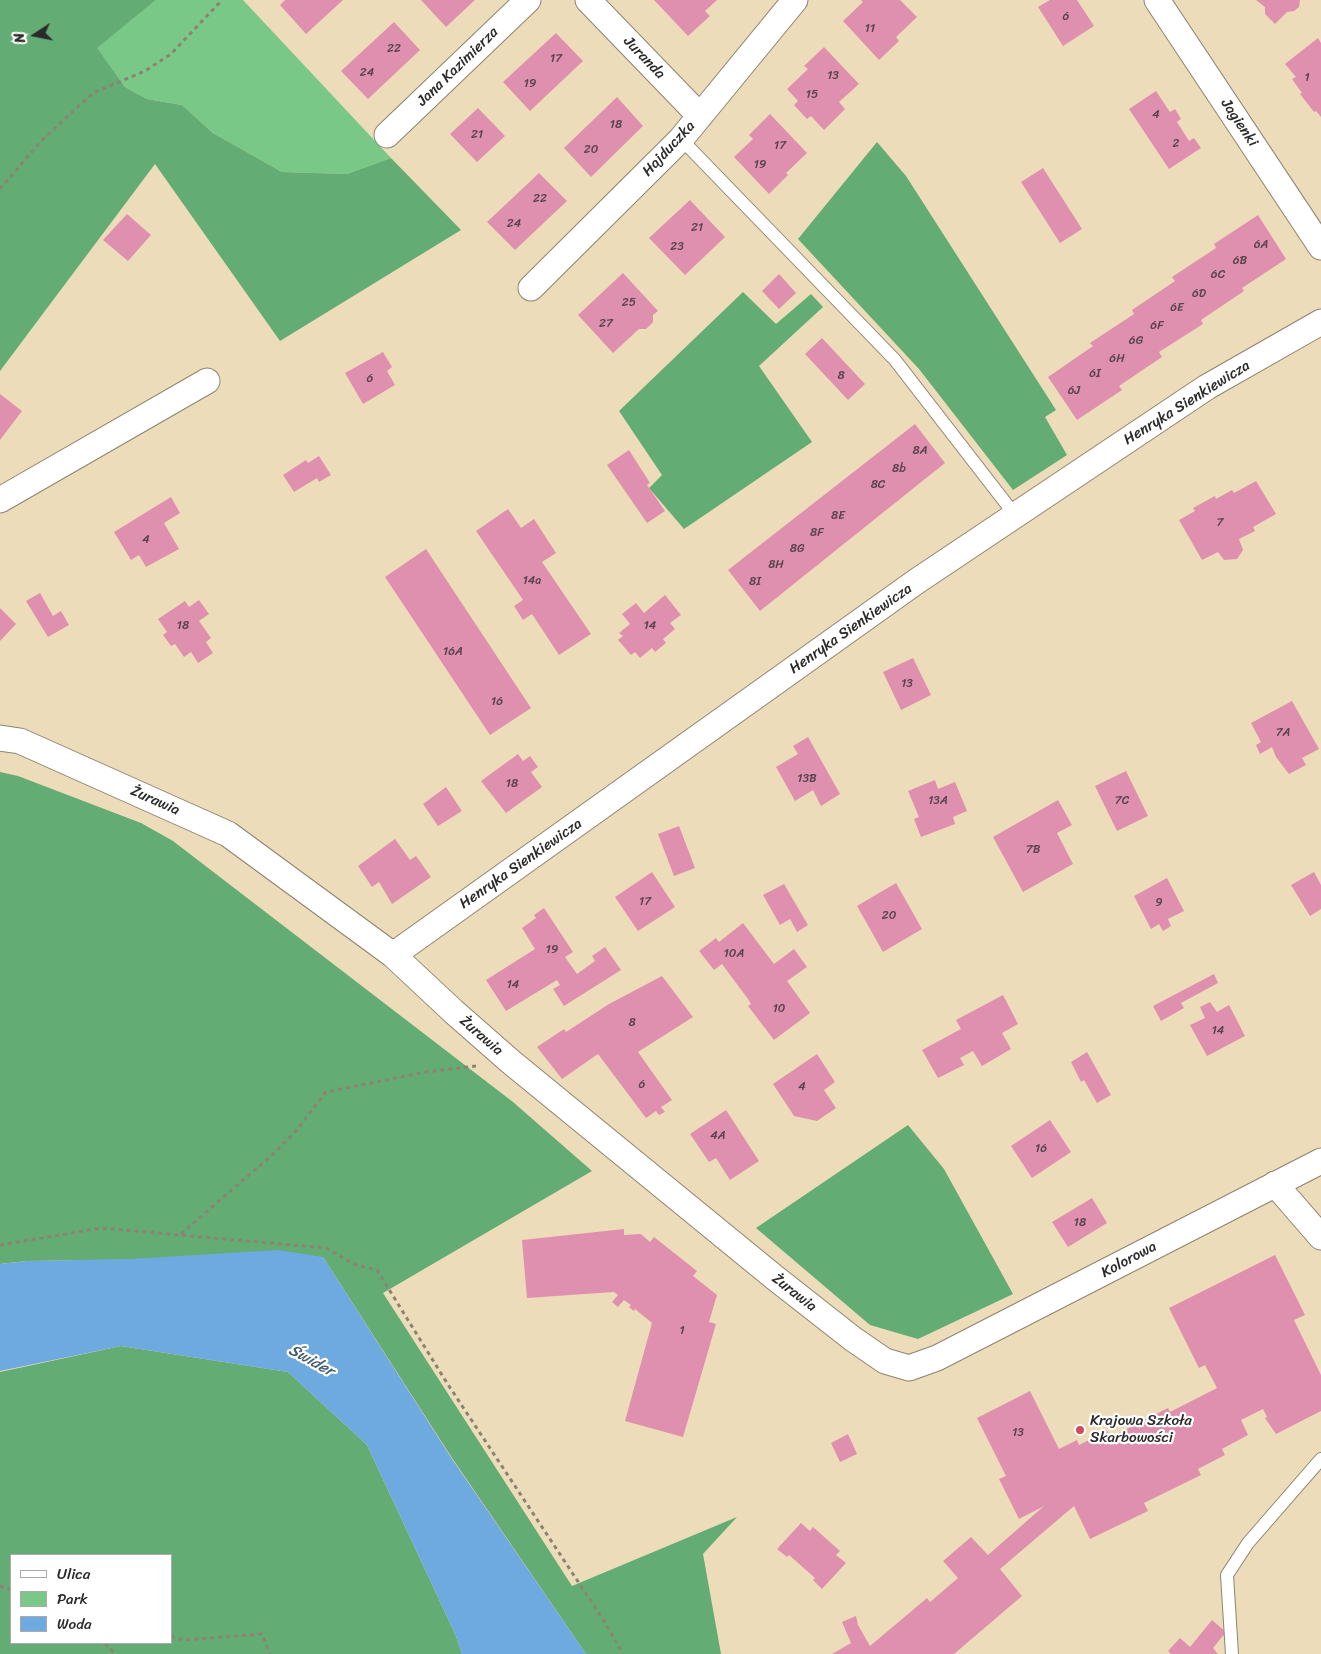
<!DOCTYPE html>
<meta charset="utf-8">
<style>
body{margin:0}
#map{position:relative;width:1321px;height:1654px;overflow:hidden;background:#eddcb9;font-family:Sriracha,sans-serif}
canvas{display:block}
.legend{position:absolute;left:10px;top:1554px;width:162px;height:90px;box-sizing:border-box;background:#fff;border:1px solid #aaa;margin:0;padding:6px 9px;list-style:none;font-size:15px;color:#2b2b2b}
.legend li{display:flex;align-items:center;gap:10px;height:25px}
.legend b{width:25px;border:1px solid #aaa}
.north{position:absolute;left:10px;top:10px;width:50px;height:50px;-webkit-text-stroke:4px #fff;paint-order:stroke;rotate:259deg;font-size:14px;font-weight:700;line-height:20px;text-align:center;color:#2b2b2b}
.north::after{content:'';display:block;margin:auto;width:18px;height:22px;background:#2b2b2b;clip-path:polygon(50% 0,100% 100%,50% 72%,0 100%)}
</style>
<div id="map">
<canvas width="1321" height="1654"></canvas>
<ul class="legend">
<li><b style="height:6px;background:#fff"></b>Ulica</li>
<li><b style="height:14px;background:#7ac887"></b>Park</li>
<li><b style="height:14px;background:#6ea9df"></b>Woda</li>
</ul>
<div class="north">N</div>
</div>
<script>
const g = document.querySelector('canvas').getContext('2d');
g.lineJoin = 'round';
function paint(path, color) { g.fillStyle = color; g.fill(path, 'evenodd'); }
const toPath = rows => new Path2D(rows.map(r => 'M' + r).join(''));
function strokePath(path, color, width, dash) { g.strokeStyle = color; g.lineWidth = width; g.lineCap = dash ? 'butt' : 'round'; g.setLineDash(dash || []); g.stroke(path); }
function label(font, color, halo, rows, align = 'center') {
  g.font = font + ' Sriracha,sans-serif'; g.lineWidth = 4.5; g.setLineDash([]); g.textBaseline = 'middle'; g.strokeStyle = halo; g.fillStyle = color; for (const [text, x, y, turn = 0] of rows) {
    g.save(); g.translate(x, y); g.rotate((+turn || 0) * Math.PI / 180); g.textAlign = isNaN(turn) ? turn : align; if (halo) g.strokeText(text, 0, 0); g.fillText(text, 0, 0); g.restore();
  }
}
const green = toPath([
 [156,0,243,0,391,158,347,174,282,172,213,133,182,105,147,99,125,87,96,48]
]);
const forest = toPath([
 [0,0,156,0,97,48,125,87,147,99,182,105,213,133,282,172,347,174,391,158,461,230,280,341,155,164,0,371],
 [877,142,906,176,1056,410,1045,417,1067,455,1013,490,919,369,798,239],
 [743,292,776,324,811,294,823,307,759,366,812,442,684,529,649,488,662,475,619,411],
 [0,772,18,776,141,823,173,841,513,1102,592,1171,383,1293,572,1586,737,1517,703,1554,721,1654,586,1654,452,1458,323,1257,27,1261,0,1264],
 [908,1125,944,1169,1013,1294,918,1339,870,1325,756,1228],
 [121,1346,288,1372,367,1445,456,1636,462,1654,0,1654,0,1372],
 [11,1555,171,1555,171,1643,11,1643]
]);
const water = toPath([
 [278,1250,323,1257,452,1459,586,1654,462,1654,456,1636,367,1445,288,1372,121,1346,0,1371,0,1264,27,1261,130,1259]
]);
const building = toPath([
 [285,0,343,0,306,34,280,5],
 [421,0,475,0,446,27],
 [654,0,717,0,705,11,710,16,688,36],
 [861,0,900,0,917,17,896,37,899,41,879,60,843,21,863,2],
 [1050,0,1077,0,1094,26,1063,46,1038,7],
 [1256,0,1300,0,1299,7,1294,11,1287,12,1275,24,1265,14,1265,7],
 [394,22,420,50,368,99,341,71],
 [556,33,583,61,530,111,503,82],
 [1318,38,1321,43,1321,117,1316,111,1314,112,1300,94,1302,93,1292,79,1296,77,1285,64],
 [824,47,859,84,839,102,845,109,824,130,811,116,807,119,794,105,798,101,787,89,808,69,804,66],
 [1156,91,1170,112,1175,109,1181,119,1177,122,1189,141,1194,138,1201,148,1169,169,1129,109],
 [617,97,643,126,591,177,564,148],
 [478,108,505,136,477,162,450,134],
 [770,114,807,153,786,173,788,175,769,194,734,157,753,139,749,135],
 [1043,168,1082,229,1060,243,1021,182],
 [539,173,567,201,515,250,487,222],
 [690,200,725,237,685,275,649,238],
 [127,214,151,235,128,261,103,240],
 [1258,215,1286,259,1242,288,1244,291,1201,320,1203,324,1159,352,1162,357,1119,386,1122,390,1077,420,1048,377,1093,346,1090,343,1134,314,1132,310,1175,281,1172,277,1216,248,1214,244],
 [623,273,658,311,653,315,653,322,646,329,639,329,613,353,578,315],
 [779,274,796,293,779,309,762,291],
 [822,338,865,384,848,400,805,354],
 [383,352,392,367,387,371,395,385,363,404,345,373],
 [0,394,22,411,0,440],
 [915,424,945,463,760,611,728,570],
 [629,450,650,483,647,485,665,511,647,523,607,465],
 [319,456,331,475,319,482,317,478,294,492,283,475,306,460,308,463],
 [1256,481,1276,514,1253,527,1255,531,1239,539,1243,550,1237,559,1224,560,1218,552,1202,560,1179,520,1195,511,1193,508,1215,496,1216,499,1232,490,1234,493],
 [171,497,180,513,164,523,179,549,146,567,139,555,131,560,114,532],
 [508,509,521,528,534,519,556,553,542,562,591,634,559,655,532,614,523,620,514,606,523,600,476,531],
 [426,549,531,708,490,735,385,577],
 [40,593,53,616,61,611,69,625,48,637,26,601],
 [665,595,681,615,670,623,675,629,663,639,666,643,655,652,652,648,640,658,635,652,631,655,618,640,623,636,619,633,630,624,622,614,636,603,644,613],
 [199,600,209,614,199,621,211,638,206,642,213,653,198,663,191,652,184,657,175,644,171,646,163,635,167,632,158,619,185,601,189,607],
 [0,608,16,624,0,641],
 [913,658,931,695,901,710,883,672],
 [1292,701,1319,749,1302,758,1306,765,1289,774,1276,757,1272,747,1260,754,1256,745,1261,742,1251,723],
 [808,737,840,794,821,806,813,790,795,801,776,767,798,754,793,746],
 [518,754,523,761,530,756,538,767,531,772,542,787,506,813,481,781],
 [1126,771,1148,816,1117,831,1095,786],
 [935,780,938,789,955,782,967,811,953,817,955,824,921,837,914,819,919,817,908,791],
 [446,787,462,811,438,826,423,804],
 [1058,800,1072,825,1057,833,1073,864,1023,892,993,837],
 [679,826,695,868,674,876,658,834],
 [395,839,410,860,416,856,431,877,392,904,379,882,372,887,358,866],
 [652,872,675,907,638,931,615,897],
 [1314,872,1321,885,1321,909,1310,916,1291,885],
 [1167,878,1184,911,1168,919,1171,926,1163,931,1159,924,1151,929,1134,896],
 [896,883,922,929,883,952,857,906],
 [784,884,808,925,797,932,790,919,780,925,763,895],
 [544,908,573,952,565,957,577,974,595,961,592,956,605,947,621,970,564,1006,553,989,560,985,557,980,506,1011,486,980,535,949,522,928,536,918,534,915],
 [743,923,774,964,794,949,807,967,787,981,810,1013,774,1040,748,1006,751,1004,748,999,722,964,714,970,699,951,716,938,719,942],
 [1214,974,1218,983,1181,1003,1184,1008,1161,1021,1153,1006],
 [662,976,693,1017,638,1052,672,1100,661,1107,665,1112,659,1115,656,1111,646,1118,598,1054,562,1079,537,1047,564,1029,566,1032,609,1004],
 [1003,995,1018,1024,1002,1033,1011,1049,982,1066,973,1051,960,1058,964,1065,938,1078,922,1050,961,1029,956,1020],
 [1210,1002,1217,1012,1229,1005,1245,1036,1207,1056,1190,1025,1205,1018,1200,1007],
 [1087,1052,1111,1095,1097,1103,1084,1080,1081,1082,1071,1062],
 [817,1054,835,1082,824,1090,836,1108,817,1121,794,1116,773,1084],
 [726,1110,759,1161,730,1180,716,1158,709,1162,690,1134],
 [1050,1120,1071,1152,1032,1178,1011,1146],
 [1092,1198,1107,1223,1068,1247,1052,1222],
 [624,1229,624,1235,641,1234,650,1242,654,1237,697,1271,693,1276,717,1295,709,1322,716,1324,683,1437,625,1421,652,1323,635,1309,634,1311,629,1307,631,1305,624,1300,618,1307,612,1302,618,1295,614,1292,527,1298,522,1240],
 [1275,1255,1305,1315,1294,1320,1321,1375,1321,1411,1276,1434,1265,1418,1267,1417,1263,1409,1241,1420,1248,1435,1222,1449,1225,1455,1198,1469,1201,1475,1144,1503,1148,1511,1090,1539,1074,1506,1000,1569,1022,1596,954,1654,832,1654,851,1643,842,1622,856,1616,858,1625,870,1646,927,1598,930,1602,958,1578,943,1561,971,1537,988,1555,1044,1506,1019,1519,999,1479,1006,1476,977,1418,1030,1391,1059,1449,1077,1440,1079,1445,1107,1431,1111,1437,1168,1408,1170,1412,1217,1388,1205,1365,1199,1368,1169,1308],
 [848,1434,857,1454,840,1462,831,1443],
 [801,1523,810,1531,813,1527,840,1551,836,1555,846,1563,822,1589,813,1580,815,1578,789,1555,787,1557,777,1549],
 [1212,1620,1226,1632,1213,1648,1218,1654,1171,1654,1168,1651,1180,1638,1190,1647]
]);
const path = toPath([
 [0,189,41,141,93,93,145,71,171,54,222,0],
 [181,1234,273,1154,295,1132,326,1092,426,1072,476,1066],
 [0,1245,101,1228,326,1248,356,1265,377,1270,447,1383,606,1624,623,1654],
 [0,1586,11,1590],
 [171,1636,183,1640,262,1634,270,1654],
 [105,1643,115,1654]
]);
const lane = toPath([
 [681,139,895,360,1015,515],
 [1232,1654,1227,1575,1248,1543,1321,1459]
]);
const street = toPath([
 [588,0,700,116],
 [1157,0,1321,247],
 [387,135,528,0],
 [531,288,681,139,795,0],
 [0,500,207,381],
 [0,738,20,741,228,834,393,955,454,1012,511,1062,774,1277,853,1339,885,1361,909,1368,937,1358,1321,1161],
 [393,955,917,581,1207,387,1321,322],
 [1275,1184,1321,1237]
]);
const markers = [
 [1080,1430,5,"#d1495b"]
];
const numberNames = [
 ["6",1066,17],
 ["11",870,29],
 ["22",394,49],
 ["17",556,59],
 ["24",367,73],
 ["13",833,76],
 ["1",1307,78],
 ["19",530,84],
 ["15",812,95],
 ["4",1156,115],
 ["18",616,125],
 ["21",477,135],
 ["2",1176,144],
 ["17",780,146],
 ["20",591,150],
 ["19",760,165],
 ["22",540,199],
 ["24",514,224],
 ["21",697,228],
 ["6A",1261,245],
 ["23",677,247],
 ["6B",1240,261],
 ["6C",1218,275],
 ["6D",1199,294],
 ["25",629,303],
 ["6E",1177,308],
 ["27",606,324],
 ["6F",1157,326],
 ["6G",1136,341],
 ["6H",1117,359],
 ["6I",1095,374],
 ["8",841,376],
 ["6",370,379],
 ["6J",1074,391],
 ["8A",920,451],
 ["8b",899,469],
 ["8C",878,485],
 ["8E",838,516],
 ["7",1220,523],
 ["8F",817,533],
 ["4",146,540],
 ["8G",797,549],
 ["8H",776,565],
 ["14a",532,581],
 ["8I",755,582],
 ["18",183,626],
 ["14",650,626],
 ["16A",453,652],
 ["13",907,684],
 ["16",497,702],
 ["7A",1283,733],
 ["13B",807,779],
 ["18",512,784],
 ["13A",938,801],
 ["7C",1122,801],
 ["7B",1033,850],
 ["17",645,902],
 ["9",1159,903],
 ["20",889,916],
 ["19",552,950],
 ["10A",734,954],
 ["14",513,985],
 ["10",779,1009],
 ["8",632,1023],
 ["14",1218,1031],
 ["6",642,1085],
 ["4",802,1087],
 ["4A",718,1136],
 ["16",1041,1149],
 ["18",1080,1223],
 ["1",682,1331],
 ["13",1018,1433]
];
const streetNames = [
 ["Juranda",644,58,46],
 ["Jana Kazimierza",458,67,-44],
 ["Jagienki",1239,123,56],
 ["Hajduczka",669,149,-47],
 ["Henryka Sienkiewicza",1187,403,-32],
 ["Henryka Sienkiewicza",851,629,-35],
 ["Żurawia",155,801,24],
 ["Henryka Sienkiewicza",521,864,-35],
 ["Żurawia",481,1036,41],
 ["Kolorowa",1129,1260,-28],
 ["Żurawia",794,1293,38]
];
const poiNames = [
 ["Krajowa Szkoła",1090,1421],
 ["Skarbowości",1090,1438]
];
const waterNames = [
 ["Świder",311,1361,29]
];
paint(green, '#7ac887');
paint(forest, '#63ac74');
paint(water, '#6ea9df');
paint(building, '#e090af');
strokePath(lane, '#8c8472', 14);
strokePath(street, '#8c8472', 27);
strokePath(path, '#8c8472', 3, [4, 4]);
strokePath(lane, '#fff', 12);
strokePath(street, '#fff', 25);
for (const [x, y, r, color] of markers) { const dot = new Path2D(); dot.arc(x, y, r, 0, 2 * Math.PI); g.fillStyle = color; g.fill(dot); strokePath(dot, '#fff', 2); }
label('12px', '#58444c', null, numberNames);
label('15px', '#2b2b2b', '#fff', streetNames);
label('15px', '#2b2b2b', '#fff', poiNames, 'left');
label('italic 16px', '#465d73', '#fff', waterNames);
</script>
